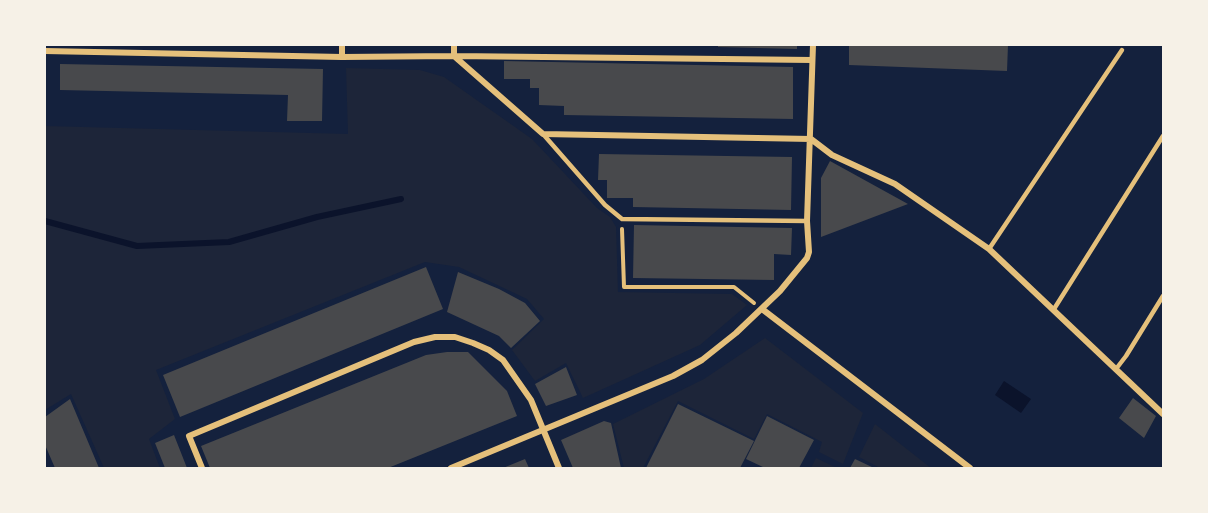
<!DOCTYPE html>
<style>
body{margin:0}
#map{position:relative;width:1208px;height:513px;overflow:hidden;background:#14213d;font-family:"Space Grotesk",sans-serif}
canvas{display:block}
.frame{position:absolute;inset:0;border:46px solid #f6f1e7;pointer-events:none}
</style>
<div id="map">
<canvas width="1208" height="513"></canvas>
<div class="frame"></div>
</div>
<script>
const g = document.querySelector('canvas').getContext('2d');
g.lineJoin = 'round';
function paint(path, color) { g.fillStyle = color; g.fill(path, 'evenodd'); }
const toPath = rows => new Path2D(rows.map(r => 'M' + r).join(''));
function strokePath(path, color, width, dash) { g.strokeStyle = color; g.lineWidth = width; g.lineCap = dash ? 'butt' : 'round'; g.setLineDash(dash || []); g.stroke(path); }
const green = toPath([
 [346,68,420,70,444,77,532,139,597,208,610,217,616,227,618,292,732,294,747,305,700,345,583,398,566,363,535,381,512,350,544,319,527,299,459,267,425,262,156,370,175,419,149,439,160,468,104,468,71,394,45,410,45,126,348,134],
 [765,338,863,413,843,464,819,452,822,442,767,414,754,439,678,401,643,468,624,468,613,424,704,379],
 [875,424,931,468,880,468,859,457],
 [816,458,837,468,811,468]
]);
const water = toPath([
 [1004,381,1031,399,1021,413,995,395]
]);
const stream = toPath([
 [45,221,137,246,229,242,317,217,401,199]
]);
const building = toPath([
 [718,45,797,45,797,49,718,47],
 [849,45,1008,45,1007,71,849,65],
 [504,61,793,67,793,119,564,115,564,106,539,105,539,88,530,88,530,79,504,79],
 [60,64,323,69,322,121,287,121,288,95,60,90],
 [599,154,792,157,791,210,633,207,633,198,607,198,607,180,598,180],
 [830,161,908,204,821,237,821,178],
 [634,225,792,228,791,255,774,254,774,280,633,278],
 [426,267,443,309,180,417,163,375],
 [458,272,499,289,525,303,540,321,511,348,499,336,447,312],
 [447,352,468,352,507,391,517,416,388,468,210,468,201,446,426,355],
 [566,367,577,395,546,406,535,384],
 [1133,398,1156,416,1144,438,1119,418],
 [70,399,86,437,99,468,55,468,45,445,45,417],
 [678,404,754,441,740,468,646,468],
 [767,416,814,440,799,468,765,468,746,459],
 [604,421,611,423,621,468,573,468,561,440],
 [174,435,187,468,165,468,155,443],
 [525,459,529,468,503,468],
 [855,459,874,468,850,468]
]);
const path = toPath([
 [622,229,624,287,734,287,754,303]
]);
const service = toPath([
 [543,134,605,205,622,219,807,221],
 [989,249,1122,50],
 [1054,309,1163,136],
 [1116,369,1126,356,1163,296]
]);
const minor = toPath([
 [454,45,454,56,543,134,811,139,832,155,895,184,989,249,1163,414],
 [45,51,342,57,454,56,812,60],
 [342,57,342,45],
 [762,309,970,468],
 [202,468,189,436,414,342,435,337,455,337,473,343,489,350,503,360,531,400,559,468],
 [451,468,673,376,702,360,736,333,780,291,807,258,809,252,807,221,813,45]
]);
paint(green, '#1d2539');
paint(water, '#0b132b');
strokePath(stream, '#0b132b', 6);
paint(building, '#48494c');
strokePath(path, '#e5c07b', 4);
strokePath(service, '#e5c07b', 4.5);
strokePath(minor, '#e5c07b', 6);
</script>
